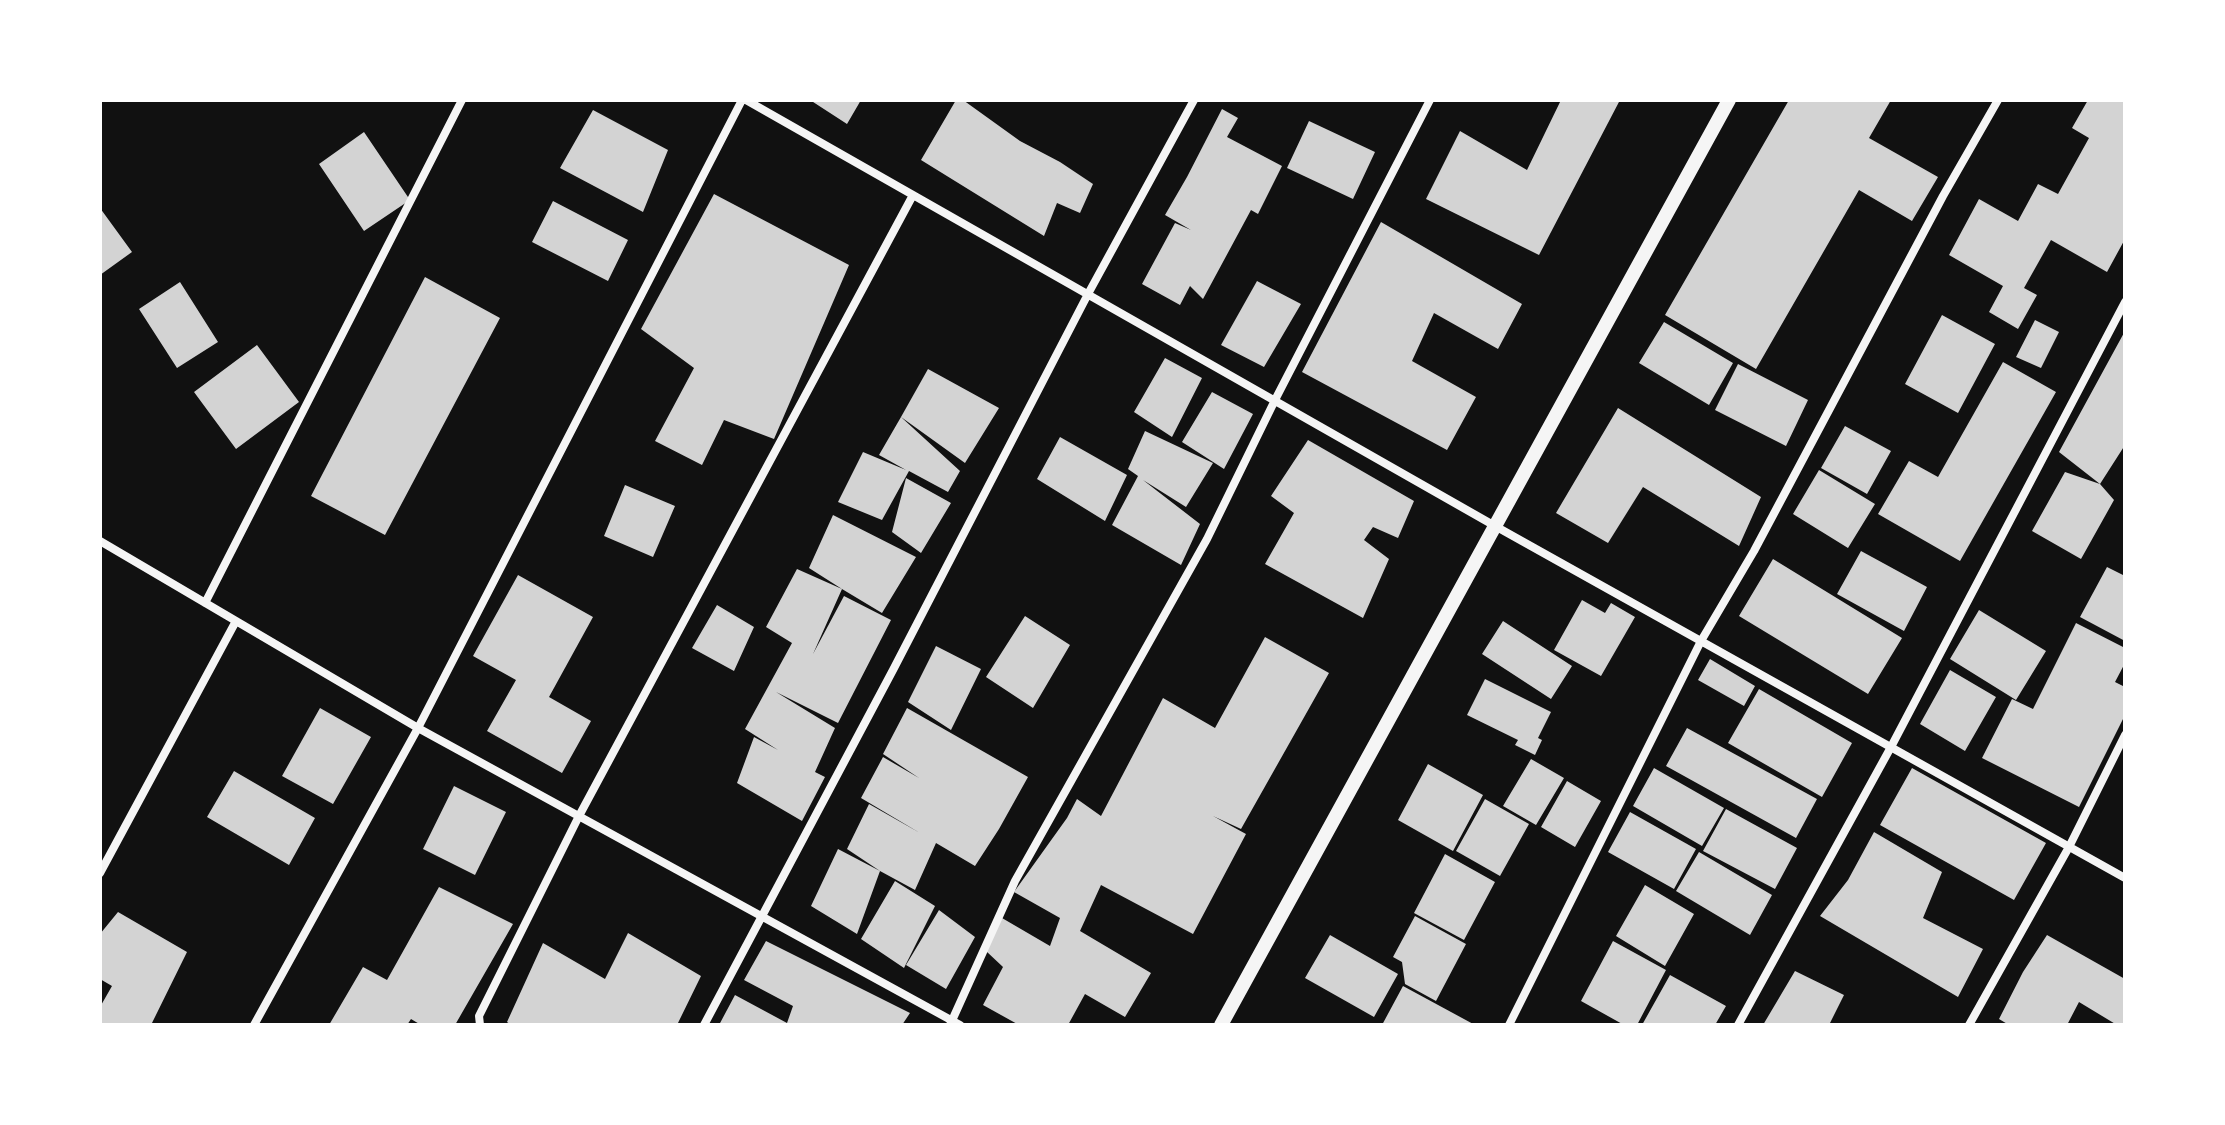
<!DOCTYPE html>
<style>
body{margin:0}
#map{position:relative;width:2225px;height:1125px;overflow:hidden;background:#111;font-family:Poppins,sans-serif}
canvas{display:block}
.frame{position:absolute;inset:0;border:102px solid #fff;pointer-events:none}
</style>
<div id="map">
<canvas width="2225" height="1125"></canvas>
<div class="frame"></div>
</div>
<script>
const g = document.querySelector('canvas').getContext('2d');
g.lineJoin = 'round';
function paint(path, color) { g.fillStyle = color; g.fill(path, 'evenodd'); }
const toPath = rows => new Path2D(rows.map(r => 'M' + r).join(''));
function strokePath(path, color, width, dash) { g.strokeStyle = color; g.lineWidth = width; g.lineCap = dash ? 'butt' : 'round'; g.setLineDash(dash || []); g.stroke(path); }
const building = toPath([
 [810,100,861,100,847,124],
 [956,100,963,100,1020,141,1060,162,1093,184,1080,213,1057,203,1044,236,921,160],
 [1561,100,1620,100,1539,255,1426,199,1460,131,1527,170],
 [1789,100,1891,100,1869,138,1938,177,1912,221,1859,190,1756,369,1665,315],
 [2088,100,2125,100,2125,239,2107,272,2051,240,2024,288,2037,295,2018,329,1989,312,2003,286,1949,255,1979,199,2018,221,2038,184,2058,194,2089,138,2072,128],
 [1222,109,1238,118,1227,137,1282,166,1258,214,1251,210,1203,299,1190,286,1180,305,1142,284,1175,223,1191,230,1165,215,1187,177],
 [593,110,668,150,643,212,560,168],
 [1309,121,1375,152,1353,199,1287,168],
 [364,132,410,200,364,231,319,164],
 [714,194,849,265,774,439,724,420,702,465,655,441,694,368,641,329],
 [553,201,628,240,608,281,532,242],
 [100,208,132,252,100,275],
 [1381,222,1522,304,1498,349,1434,313,1412,361,1476,397,1447,450,1302,372],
 [425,277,500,318,385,535,311,496],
 [1257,281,1301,304,1264,367,1221,345],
 [180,282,218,342,177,368,139,309],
 [1942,315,1995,344,1958,413,1905,384],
 [2035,320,2059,332,2041,368,2016,357],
 [1664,322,1733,363,1709,405,1639,363],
 [2125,331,2125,445,2100,484,2114,500,2081,559,2032,531,2065,472,2100,484,2059,452],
 [257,345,299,402,236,449,194,392],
 [1165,358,1202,378,1172,437,1134,412],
 [2003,362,2056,392,1960,561,1878,514,1909,461,1938,477],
 [1738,364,1808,400,1786,446,1715,410],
 [928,369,999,408,965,463,901,417,960,471,948,492,909,471,882,520,838,502,863,452,906,470,879,455,901,417],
 [1212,392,1253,414,1224,469,1182,442],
 [1618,408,1761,497,1739,546,1643,487,1608,543,1556,513],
 [1845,426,1891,451,1867,494,1821,468],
 [1145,431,1213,463,1186,507,1143,480,1200,524,1181,565,1112,525,1138,476,1128,469],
 [1060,437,1127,475,1105,521,1037,479],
 [1308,440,1414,501,1398,538,1373,527,1364,540,1389,559,1363,618,1265,564,1294,513,1271,496],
 [1819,470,1875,504,1848,548,1793,514],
 [906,478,951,503,921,553,892,532],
 [625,485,675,506,653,557,604,536],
 [833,515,916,557,882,613,842,589,813,654,844,596,891,620,838,723,776,692,835,728,815,772,825,777,802,821,737,783,754,737,778,750,745,729,792,643,766,627,797,569,842,589,809,568],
 [1861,551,1927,587,1904,631,1837,594],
 [1773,559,1902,638,1868,694,1739,616],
 [2107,567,2125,576,2125,641,2080,617],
 [518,575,593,617,549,697,591,721,562,773,487,731,516,680,473,656],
 [1582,600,1605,613,1611,603,1635,617,1601,676,1554,650],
 [717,605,754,627,734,671,692,648],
 [1979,610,2046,651,2016,700,1950,659],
 [1025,616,1070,645,1033,708,986,677],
 [1503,621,1572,666,1551,699,1482,654],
 [2076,623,2125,648,2125,663,2115,682,2125,687,2125,715,2079,807,1982,758,2012,699,2033,709],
 [1265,637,1329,673,1241,829,1213,816,1246,834,1193,934,1101,885,1080,931,1151,973,1125,1017,1085,994,1068,1025,1019,1025,983,1005,1003,967,986,951,1002,918,1050,946,1060,918,1014,892,1067,818,1077,799,1101,816,1163,698,1215,728],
 [936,646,981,669,951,730,908,702],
 [1710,659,1755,686,1744,706,1698,680],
 [1950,670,1996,697,1965,751,1920,724],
 [1485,679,1551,712,1538,738,1542,740,1535,755,1515,745,1518,740,1467,715],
 [1759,689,1852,743,1822,797,1728,743],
 [320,708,371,737,333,804,282,776],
 [907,708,1028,777,999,829,975,866,936,843,915,890,880,871,857,934,811,906,838,849,880,871,847,849,869,804,920,833,861,798,883,757,919,778,883,754],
 [1687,728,1817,799,1796,838,1666,766],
 [1531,759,1564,778,1536,825,1503,806],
 [1428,764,1483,795,1453,851,1398,820],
 [1654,768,1724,808,1702,846,1633,806],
 [1912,768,2046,843,2014,900,1880,825],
 [234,771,315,818,289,865,207,817],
 [1567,781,1601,801,1575,847,1541,827],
 [454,786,506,812,475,875,423,849],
 [1485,799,1529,824,1500,876,1456,851],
 [1726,809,1797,848,1775,889,1703,851],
 [1630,812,1696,849,1674,889,1608,852],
 [1874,832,1942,872,1923,918,1983,949,1958,997,1820,916,1848,880],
 [1699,852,1772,895,1750,935,1676,891],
 [1445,854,1495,882,1464,940,1414,913],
 [895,881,935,906,904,968,861,939],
 [1645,885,1694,914,1665,966,1616,936],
 [439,887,513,924,455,1025,421,1025,411,1019,407,1025,329,1025,363,967,387,980],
 [939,910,975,937,946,989,906,965],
 [118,912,187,952,151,1025,100,1025,100,1007,112,986,100,979,100,934],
 [1415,916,1466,944,1436,1001,1405,984,1402,962,1393,957],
 [628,933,701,976,677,1025,511,1025,507,1022,543,943,605,979],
 [1330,935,1398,974,1374,1017,1305,978],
 [2047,935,2125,979,2125,1025,2117,1025,2079,1002,2067,1025,2009,1025,1999,1019,2023,972],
 [766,941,910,1013,902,1025,719,1025,735,995,787,1023,793,1006,744,980],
 [1613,941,1666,970,1637,1025,1624,1025,1581,1001],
 [1795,971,1844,995,1829,1025,1763,1025],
 [1670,975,1726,1006,1715,1025,1642,1025],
 [1403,986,1475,1025,1382,1025]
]);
const minor = toPath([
 [746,100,1495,526,2125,878],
 [100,541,418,728,742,100],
 [205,603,462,100],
 [100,873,236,621],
 [254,1025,418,728,960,1025],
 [480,1025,479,1016,579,816,913,195],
 [704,1025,893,670,1088,294,1194,100],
 [950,1025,1015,881,1207,539,1275,400,1430,100],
 [1509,1025,1701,641,1754,551,1943,196,1998,100],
 [1738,1025,1891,747,2125,302],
 [1969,1025,2069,847,2125,735]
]);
const tertiary = toPath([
 [1221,1025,1729,100]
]);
paint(building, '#d3d3d3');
strokePath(minor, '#f5f5f5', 8);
strokePath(tertiary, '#f5f5f5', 14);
</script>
